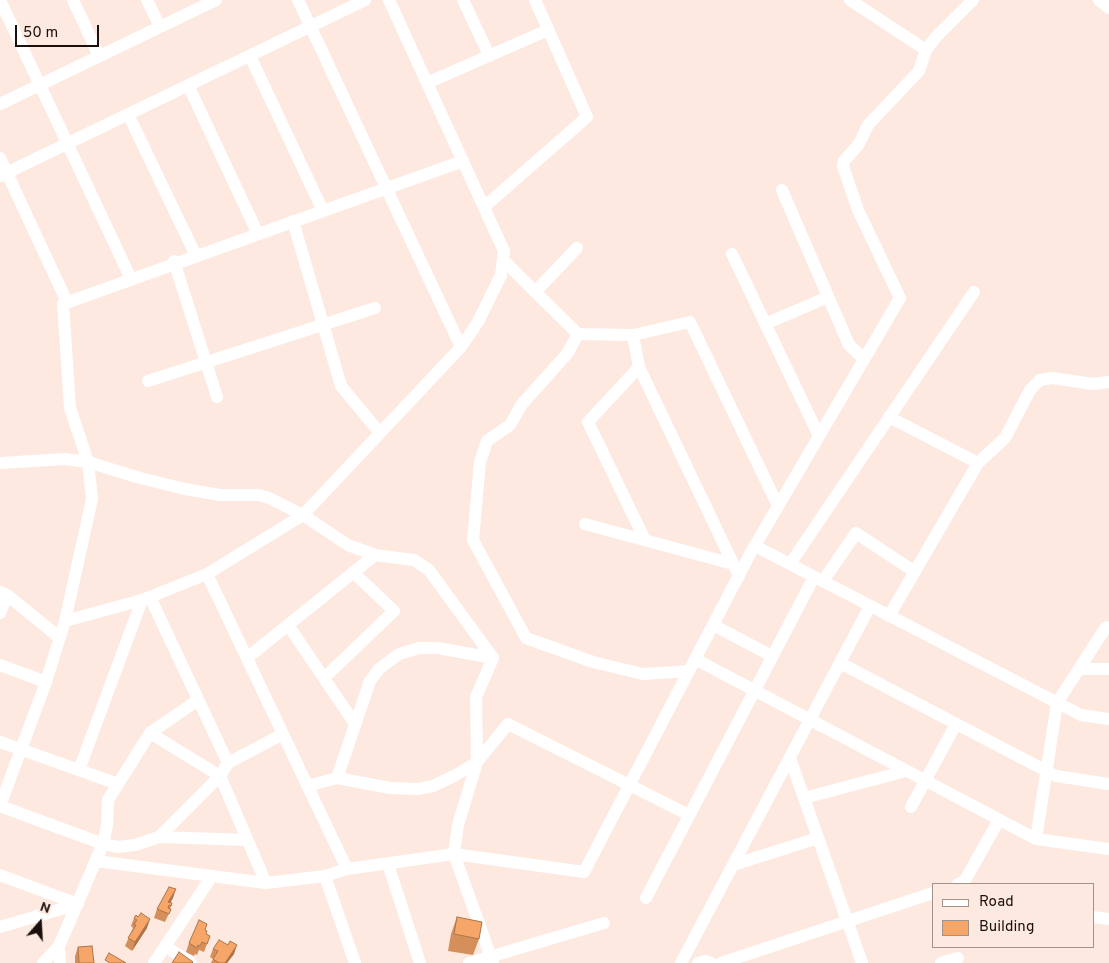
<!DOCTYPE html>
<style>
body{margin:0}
#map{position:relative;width:1109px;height:963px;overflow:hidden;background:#fde9e0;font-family:Overpass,sans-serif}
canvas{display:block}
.legend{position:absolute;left:932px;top:883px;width:162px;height:65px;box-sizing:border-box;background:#fde9e0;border:1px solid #a2928a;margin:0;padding:6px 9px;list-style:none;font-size:15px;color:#1a0f0a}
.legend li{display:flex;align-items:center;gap:10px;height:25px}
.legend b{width:25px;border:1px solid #a2928a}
.north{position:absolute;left:15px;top:898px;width:50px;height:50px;-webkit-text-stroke:4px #fde9e0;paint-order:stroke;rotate:19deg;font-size:14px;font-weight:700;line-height:20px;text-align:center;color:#1a0f0a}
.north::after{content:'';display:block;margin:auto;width:18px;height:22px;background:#1a0f0a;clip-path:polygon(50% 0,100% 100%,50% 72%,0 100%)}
.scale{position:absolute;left:15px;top:25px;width:84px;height:22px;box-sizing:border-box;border:2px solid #1a0f0a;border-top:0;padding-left:6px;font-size:15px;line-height:18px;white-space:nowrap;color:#1a0f0a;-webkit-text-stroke:4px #fde9e0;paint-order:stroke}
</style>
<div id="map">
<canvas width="1109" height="963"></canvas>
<ul class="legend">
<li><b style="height:6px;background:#fff"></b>Road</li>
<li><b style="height:14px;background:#f7a66a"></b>Building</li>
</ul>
<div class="north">N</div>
<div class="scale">50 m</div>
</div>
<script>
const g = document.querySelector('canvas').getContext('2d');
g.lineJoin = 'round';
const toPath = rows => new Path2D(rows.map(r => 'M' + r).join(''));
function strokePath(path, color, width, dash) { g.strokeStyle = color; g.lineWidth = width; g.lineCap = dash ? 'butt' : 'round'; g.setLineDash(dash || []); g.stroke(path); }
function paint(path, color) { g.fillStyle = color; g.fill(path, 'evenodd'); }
const minor = toPath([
 [0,0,131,279],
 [73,0,99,56],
 [147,0,160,27],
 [298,0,461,347],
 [463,0,489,55],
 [850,0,926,50],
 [1099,0,1109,8],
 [250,56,323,211],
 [427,83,548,30],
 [188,85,258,234],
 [0,104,216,0],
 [128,114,196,256],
 [0,158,67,302],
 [0,176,365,0],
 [782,190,849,345,864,359],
 [484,207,587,117,535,0],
 [293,221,341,386,380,433],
 [732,254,819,436],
 [503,260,578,334,633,335,690,322,778,506],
 [174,261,217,397],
 [535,292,577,248],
 [765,324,828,297],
 [578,334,567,354,522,404,510,425,487,441,480,462,473,540,526,638,593,662,643,674,689,671],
 [633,335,639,367,739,576],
 [639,367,588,422,645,540],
 [148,381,375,308],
 [889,417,978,463],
 [0,463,65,459,88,462,140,478,185,489,220,495,259,495,269,498,303,515,348,545,375,555,414,560,429,570,493,658],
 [585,524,733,564],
 [755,546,1081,715,1109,719],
 [790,564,974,292],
 [207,574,347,869],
 [823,581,856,533,915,572],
 [0,592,7,595,60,638],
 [150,597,228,763],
 [0,613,7,595],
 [889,616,978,463,1005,438,1030,390,1040,380,1052,378,1093,384,1109,382],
 [65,621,142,600,207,574,303,515,461,347,478,322,501,275,504,251,389,0],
 [288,625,355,724],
 [713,625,772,656],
 [247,658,375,555],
 [695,659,1036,839,1109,849],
 [840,663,1056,776,1109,784],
 [0,665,46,682],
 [1079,669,1109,669],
 [324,678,394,611,353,572],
 [150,733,220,776,266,883],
 [0,742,118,784],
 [790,758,862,963],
 [79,770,142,600],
 [337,778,370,681,379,669,399,654,419,648,438,648,493,658],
 [307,786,337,778,390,788,418,789,433,786,456,775,477,762,508,724,689,815],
 [804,798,906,771],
 [0,806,46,682,65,621,92,499,88,462,70,408,63,304,463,161],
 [0,806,103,844,118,847,135,845,159,837,247,840],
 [911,807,956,724],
 [159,837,220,776,228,763,283,734],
 [1036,839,1057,703,1106,627],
 [96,861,266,883,325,876,347,869,454,854,584,872,750,554,900,298,858,210,843,166,844,161,859,144,868,125,919,71,926,50,936,37,973,0],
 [388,864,420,963],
 [733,865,818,838],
 [0,875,78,904],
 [325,876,355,963],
 [958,884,964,882,999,820],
 [646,898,814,577],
 [1093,917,1109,919],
 [0,927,78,904],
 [59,946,60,963],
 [165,946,191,963],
 [43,963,59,946,103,844,107,825,108,800,150,733,198,700],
 [154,963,212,876],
 [469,963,604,923],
 [493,963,454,854,458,825,477,762,476,697,493,658],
 [681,963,870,606],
 [698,963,705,961,711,963],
 [721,963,933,893],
 [941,963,958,958]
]);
const wall = toPath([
 [173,898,170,903,172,903,170,909,171,909,165,922,154,918,157,909],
 [457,917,479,939,473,955,448,951,451,934],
 [134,918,147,928,132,951,125,946,133,928,131,926],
 [205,930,206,934,210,936,204,952,199,950,197,955,195,954,194,956,186,952,189,943],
 [78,947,94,963,75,963,75,956],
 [213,949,234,954,227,963,211,963,213,959,210,957]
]);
const shadedWall = toPath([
 [176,889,173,898,165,911,168,902],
 [150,919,147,928,132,951,135,942],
 [237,945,234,954,227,963,225,963]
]);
const building = toPath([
 [169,887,176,889,168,902,172,903,171,906,169,905,168,908,171,909,169,914,157,909,169,887],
 [141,913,150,919,135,942,128,938,136,925,134,924,137,920,134,918,136,915,138,917,141,913],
 [457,917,482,922,479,939,454,934,457,917],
 [199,920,207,924,205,930,207,931,206,934,210,936,207,944,202,942,200,946,198,945,197,948,189,943,199,920],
 [219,940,228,945,230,941,237,945,225,963,219,963,213,959,218,951,213,949,219,940],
 [92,946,94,963,79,963,78,947,92,946],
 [179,952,193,962,192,963,172,963,179,952],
 [109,953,126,963,110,963,105,960,109,953]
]);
strokePath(minor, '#fff', 12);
paint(wall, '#d48f5b');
paint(shadedWall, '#ad744a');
paint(building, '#f7a66a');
strokePath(building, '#ad744a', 1);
</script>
